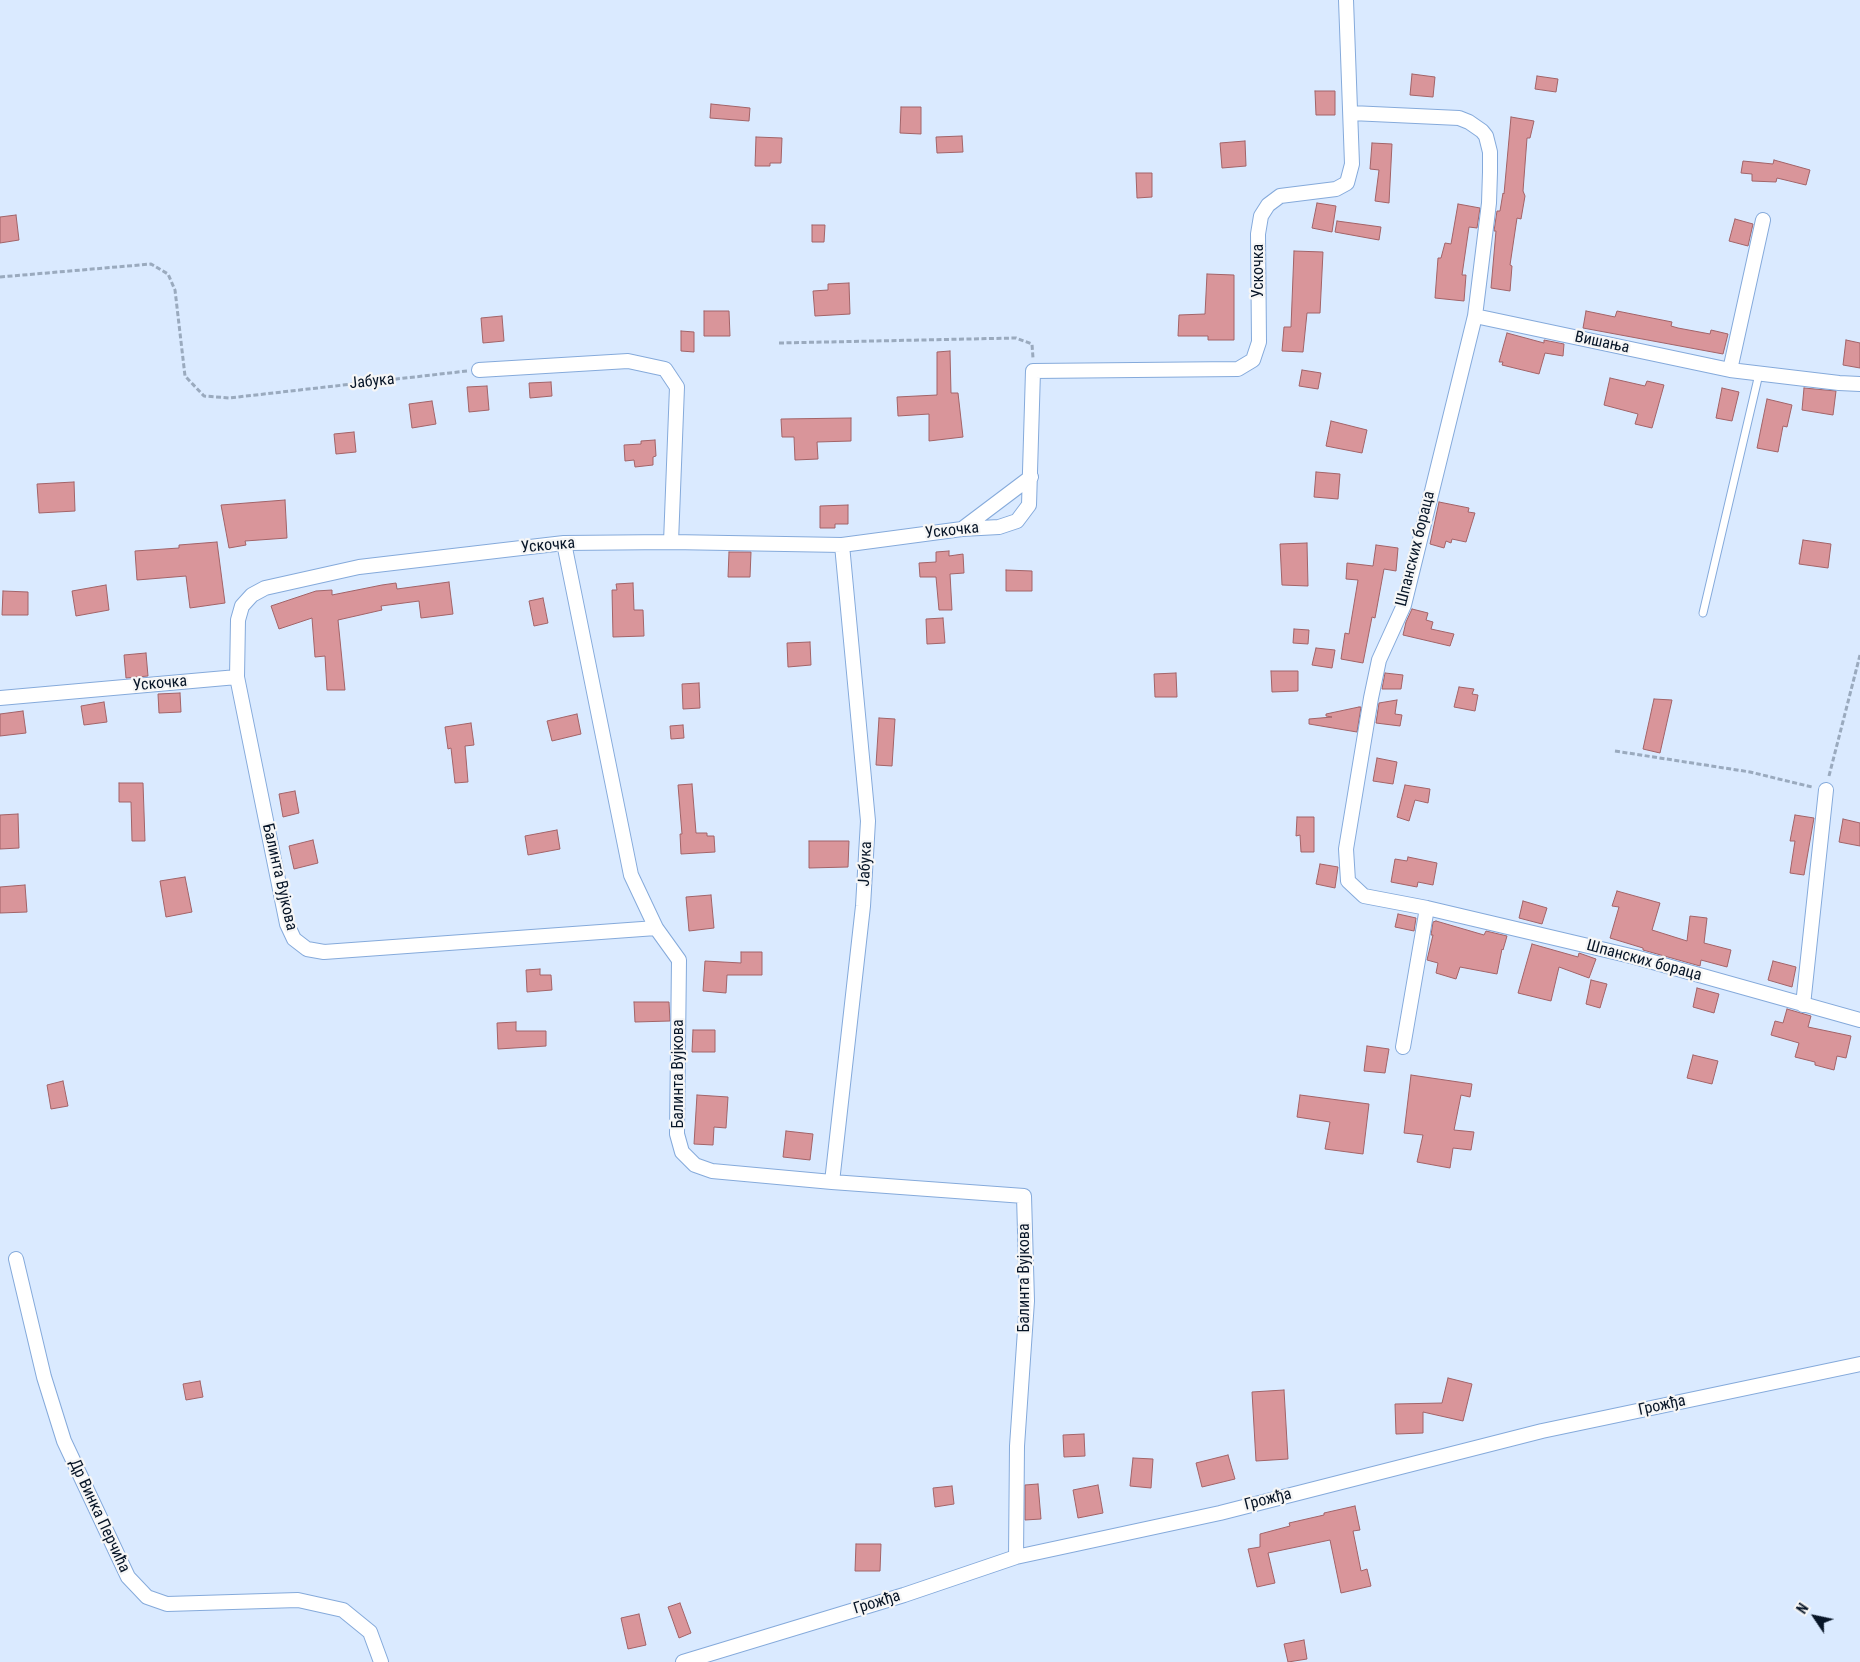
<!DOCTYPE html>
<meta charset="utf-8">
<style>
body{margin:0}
#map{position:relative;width:1860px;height:1662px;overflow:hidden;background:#daeaff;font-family:"Roboto Condensed",sans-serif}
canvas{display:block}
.north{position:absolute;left:1790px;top:1592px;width:50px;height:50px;-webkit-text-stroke:4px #f6f6f6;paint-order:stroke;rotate:304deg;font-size:14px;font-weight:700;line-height:20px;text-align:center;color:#071527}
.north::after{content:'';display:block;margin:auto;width:18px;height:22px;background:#071527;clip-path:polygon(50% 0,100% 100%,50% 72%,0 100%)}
</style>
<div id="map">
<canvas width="1860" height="1662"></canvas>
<div class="north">N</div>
</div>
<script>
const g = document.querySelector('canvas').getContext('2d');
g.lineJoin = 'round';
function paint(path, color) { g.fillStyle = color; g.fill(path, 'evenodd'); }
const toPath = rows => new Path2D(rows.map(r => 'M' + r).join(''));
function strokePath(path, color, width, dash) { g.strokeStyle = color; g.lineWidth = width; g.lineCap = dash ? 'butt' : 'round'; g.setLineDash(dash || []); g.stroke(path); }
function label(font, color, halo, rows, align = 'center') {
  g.font = font + ' "Roboto Condensed",sans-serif'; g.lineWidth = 4.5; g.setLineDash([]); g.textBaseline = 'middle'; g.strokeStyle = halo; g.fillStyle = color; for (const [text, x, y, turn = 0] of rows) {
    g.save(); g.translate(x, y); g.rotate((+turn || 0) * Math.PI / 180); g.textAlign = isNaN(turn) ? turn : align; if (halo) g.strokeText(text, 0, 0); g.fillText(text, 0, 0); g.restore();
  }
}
const building = toPath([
 [1412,74,1435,77,1433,97,1410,95,1412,74],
 [1537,76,1558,79,1556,92,1535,89,1537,76],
 [1315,91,1335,91,1335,115,1316,115,1315,91],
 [711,104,750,108,749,121,710,118,711,104],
 [901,107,921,107,921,134,900,133,901,107],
 [1511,117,1534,121,1530,138,1527,138,1523,191,1525,196,1521,219,1517,218,1510,265,1512,266,1510,291,1491,288,1496,231,1494,231,1497,211,1500,211,1503,193,1504,194,1511,117],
 [962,136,963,152,937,153,936,137,962,136],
 [756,137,782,138,781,163,770,163,770,166,755,166,756,137],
 [1245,141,1246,166,1222,168,1220,143,1245,141],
 [1372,143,1392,144,1389,203,1375,201,1379,170,1370,169,1372,143],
 [1774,160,1810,170,1806,185,1777,178,1776,182,1752,181,1752,174,1741,173,1743,161,1773,164,1774,160],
 [1136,173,1152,173,1152,197,1137,198,1136,173],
 [1317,203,1336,206,1332,232,1312,228,1317,203],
 [1458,204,1480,208,1477,228,1469,227,1462,275,1466,275,1464,301,1435,298,1438,258,1441,258,1445,243,1451,244,1458,204],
 [16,215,19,240,0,243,0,217,16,215],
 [1735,219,1753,224,1748,246,1729,241,1735,219],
 [1337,221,1381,227,1379,240,1335,232,1337,221],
 [812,225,825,225,824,242,812,242,812,225],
 [1294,251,1323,252,1320,313,1307,313,1303,352,1282,351,1284,327,1291,327,1294,251],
 [1207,274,1234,275,1234,340,1208,340,1208,336,1178,336,1179,315,1205,314,1207,274],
 [849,283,850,314,815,316,813,291,828,290,828,284,849,283],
 [704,311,729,311,730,336,704,336,704,311],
 [1586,311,1615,317,1617,311,1672,322,1671,326,1678,328,1710,334,1711,330,1728,334,1723,354,1583,328,1586,311],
 [502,316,504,341,483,343,481,318,502,316],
 [681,331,694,332,694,352,681,351,681,331],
 [1507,333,1544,343,1544,340,1564,344,1563,356,1545,353,1539,374,1502,365,1503,362,1499,362,1507,333],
 [1846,340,1860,343,1860,368,1843,365,1846,340],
 [950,351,951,393,958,393,963,437,929,441,929,414,898,416,897,397,937,395,937,352,950,351],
 [1302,370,1321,373,1318,389,1299,386,1302,370],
 [1610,378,1645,386,1647,381,1664,385,1652,428,1635,424,1638,414,1604,405,1610,378],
 [551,382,552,396,530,398,529,383,551,382],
 [487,386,489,410,469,412,467,387,487,386],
 [1722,388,1739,392,1732,421,1716,418,1722,388],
 [1804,388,1836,391,1833,415,1802,410,1804,388],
 [1767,399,1792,405,1787,427,1783,426,1778,452,1757,448,1767,399],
 [432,401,436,424,412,428,409,404,432,401],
 [851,418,851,441,817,442,818,459,795,460,794,437,782,437,781,419,851,418],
 [1331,421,1367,430,1362,453,1326,446,1331,421],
 [354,432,356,452,336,454,334,434,354,432],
 [655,440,656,456,653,457,653,465,635,467,634,460,625,461,624,445,641,444,641,441,655,440],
 [1316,472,1340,474,1338,499,1314,497,1316,472],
 [74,482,75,511,39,513,37,484,74,482],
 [285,500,287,538,245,541,246,545,229,548,221,505,285,500],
 [1439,502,1469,508,1468,512,1475,513,1466,542,1452,539,1451,543,1446,541,1444,548,1430,544,1439,502],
 [848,505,848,524,835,524,835,528,820,528,820,506,848,505],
 [1803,540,1831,544,1828,568,1799,564,1803,540],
 [217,542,225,603,190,608,186,576,137,580,135,551,179,548,179,545,217,542],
 [1307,543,1308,586,1282,585,1280,544,1307,543],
 [1376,545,1398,548,1396,571,1384,569,1375,618,1372,617,1363,663,1341,659,1345,633,1349,634,1358,580,1346,579,1347,563,1373,566,1376,545],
 [949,551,949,556,963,554,964,573,950,574,952,610,939,610,936,577,920,577,919,563,936,562,936,552,949,551],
 [729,552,751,552,750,577,728,577,729,552],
 [1006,570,1032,571,1032,591,1006,591,1006,570],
 [449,582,453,614,421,618,419,601,381,606,382,610,338,620,345,690,327,690,325,656,315,657,312,618,279,629,271,606,316,591,332,590,332,595,382,585,396,583,397,589,449,582],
 [633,583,634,610,643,610,644,636,613,637,612,590,617,590,616,584,633,583],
 [106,585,109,610,76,616,72,591,106,585],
 [3,591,28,592,28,615,2,615,3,591],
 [543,598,548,623,534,626,529,601,543,598],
 [1412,609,1428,613,1426,620,1433,622,1431,629,1454,634,1450,646,1403,635,1406,622,1412,609],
 [943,618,945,643,927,644,926,619,943,618],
 [1294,629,1309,630,1308,644,1293,643,1294,629],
 [810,642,811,665,788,667,787,643,810,642],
 [1316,648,1335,650,1332,668,1312,665,1316,648],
 [146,653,148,676,126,678,124,655,146,653],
 [1271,671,1298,671,1298,691,1272,692,1271,671],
 [1176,673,1177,697,1155,697,1154,674,1176,673],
 [1385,673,1403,675,1401,689,1382,689,1385,673],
 [699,683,700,708,683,709,682,684,699,683],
 [1459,687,1474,689,1472,694,1478,695,1475,711,1454,707,1459,687],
 [180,693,181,712,159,713,158,694,180,693],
 [1654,699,1672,700,1660,753,1643,749,1654,699],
 [1397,700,1395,714,1402,715,1400,726,1376,723,1379,703,1397,700],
 [104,702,107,722,84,725,81,706,104,702],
 [1359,707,1361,707,1357,732,1309,724,1309,719,1332,717,1326,716,1326,714,1359,707],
 [23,711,26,733,0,736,0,714,23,711],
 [577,714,581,734,552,741,547,721,577,714],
 [879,718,895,719,892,766,876,765,879,718],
 [471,723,474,745,465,746,468,782,455,783,451,748,448,749,445,727,471,723],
 [683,725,684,738,671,739,670,726,683,725],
 [1377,758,1397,762,1393,784,1373,781,1377,758],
 [119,783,143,783,145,841,132,841,131,802,119,802,119,783],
 [692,784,696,833,707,833,707,836,714,836,715,852,681,854,680,834,682,834,678,785,692,784],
 [1405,785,1430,789,1428,803,1415,800,1409,821,1397,817,1405,785],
 [295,791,299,813,283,817,279,794,295,791],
 [18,814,19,848,0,849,0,815,18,814],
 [1795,815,1814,818,1804,875,1790,873,1795,841,1790,841,1795,815],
 [1297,817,1314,817,1314,852,1301,852,1300,835,1296,836,1297,817],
 [1843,819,1860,823,1860,846,1839,842,1843,819],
 [557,830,560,849,528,855,525,836,557,830],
 [313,840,318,863,294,869,289,846,313,840],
 [809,841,849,841,848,867,809,868,809,841],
 [1408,857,1437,863,1433,885,1418,882,1417,887,1391,882,1395,859,1407,861,1408,857],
 [1320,864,1338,867,1335,888,1316,884,1320,864],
 [185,877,192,912,166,917,160,881,185,877],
 [25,885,27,912,0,913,0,887,25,885],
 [1617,891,1660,903,1652,930,1687,941,1690,916,1707,918,1704,943,1731,950,1727,967,1701,960,1700,966,1643,950,1643,948,1610,938,1619,907,1612,906,1617,891],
 [711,895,714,928,689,931,686,897,711,895],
 [1523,901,1547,908,1542,924,1519,918,1523,901],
 [1398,914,1416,918,1414,931,1395,927,1398,914],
 [1436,921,1484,935,1486,931,1507,936,1503,950,1502,949,1497,974,1460,967,1456,979,1436,973,1438,963,1427,960,1433,935,1431,935,1433,922,1436,921],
 [1532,944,1578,957,1579,953,1596,959,1589,978,1559,967,1551,1001,1518,993,1532,944],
 [741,952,762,952,762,975,727,975,726,993,703,991,705,961,741,963,741,952],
 [1773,961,1796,967,1792,987,1768,980,1773,961],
 [540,969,540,975,551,975,552,990,527,992,526,970,540,969],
 [1591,980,1607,984,1600,1008,1586,1004,1591,980],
 [1697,988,1719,994,1714,1013,1693,1007,1697,988],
 [634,1002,669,1002,670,1021,635,1022,634,1002],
 [1787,1009,1811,1016,1808,1027,1851,1036,1846,1058,1837,1056,1834,1070,1815,1065,1815,1062,1795,1057,1799,1043,1771,1035,1775,1021,1783,1023,1787,1009],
 [516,1022,516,1031,546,1031,546,1046,498,1049,497,1023,516,1022],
 [693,1030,715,1030,715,1052,692,1052,693,1030],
 [1367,1046,1389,1049,1385,1073,1364,1071,1367,1046],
 [1693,1055,1718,1061,1712,1084,1687,1078,1693,1055],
 [1411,1075,1472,1084,1470,1097,1461,1095,1454,1130,1474,1132,1471,1150,1453,1148,1450,1168,1417,1162,1423,1135,1404,1133,1411,1075],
 [63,1081,68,1106,51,1109,47,1085,63,1081],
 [697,1095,728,1097,726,1128,714,1127,713,1145,694,1144,697,1095],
 [1300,1095,1369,1104,1363,1154,1325,1149,1330,1122,1297,1117,1300,1095],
 [786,1131,813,1134,810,1160,783,1157,786,1131],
 [1448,1378,1472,1384,1463,1421,1423,1412,1423,1433,1396,1434,1395,1404,1442,1403,1448,1378],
 [200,1381,203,1397,186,1400,183,1384,200,1381],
 [1284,1390,1288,1459,1256,1461,1252,1392,1284,1390],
 [1084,1434,1085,1456,1064,1457,1063,1435,1084,1434],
 [1228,1455,1235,1479,1202,1487,1196,1463,1228,1455],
 [1133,1458,1153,1459,1151,1488,1130,1486,1133,1458],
 [1038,1484,1041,1519,1025,1520,1025,1485,1038,1484],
 [1098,1485,1103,1513,1078,1518,1073,1490,1098,1485],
 [952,1486,954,1504,935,1507,933,1488,952,1486],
 [1355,1506,1360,1530,1353,1531,1361,1571,1367,1569,1371,1586,1341,1593,1330,1540,1268,1553,1275,1583,1257,1587,1248,1549,1260,1547,1260,1534,1290,1526,1289,1523,1324,1515,1324,1513,1355,1506],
 [856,1544,881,1544,880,1571,855,1571,856,1544],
 [680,1603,691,1633,679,1638,668,1607,680,1603],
 [639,1614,646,1645,628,1649,621,1618,639,1614],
 [1304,1640,1307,1659,1288,1662,1284,1644,1304,1640]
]);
const path = toPath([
 [0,277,151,264,168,274,175,290,185,376,204,396,229,398,467,371],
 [779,343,1016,338,1032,344,1033,358],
 [1615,751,1750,772,1812,787],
 [1829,776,1860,655]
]);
const service = toPath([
 [1703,613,1759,374]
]);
const minor = toPath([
 [1351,113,1459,118,1469,122,1482,131,1486,136,1490,152,1490,172,1489,203,1475,316,1404,605,1379,660,1371,698,1346,849,1348,881,1364,896,1427,908,1635,957,1860,1020],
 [1475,316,1730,370,1839,383,1860,384],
 [479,370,628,361,665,369,677,387,671,542],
 [1730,370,1763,220],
 [962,529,1031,477],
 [564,543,631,875,656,928,679,960,677,1134,682,1152,695,1165,712,1171,832,1182,1024,1196,1027,1301,1017,1446,1016,1557],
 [0,698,237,677],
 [656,928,324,952,307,949,294,939,287,924,237,677,238,620,242,606,252,595,265,588,359,567,564,543,671,542,842,545,962,529,999,527,1017,521,1029,505,1033,371,1238,369,1253,360,1259,342,1258,234,1261,216,1268,205,1280,196,1336,189,1347,183,1352,164,1346,0],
 [1803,1005,1826,790],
 [1403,1047,1427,908],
 [832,1182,863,906,868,821,842,545],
 [16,1259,44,1377,64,1441,128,1577,147,1597,167,1604,298,1600,343,1610,370,1632,381,1662],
 [683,1662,904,1595,1016,1557,1220,1513,1542,1431,1860,1364]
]);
const streetNames = [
 ["Ускочка",1259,271,-90],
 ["Вишања",1602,343,12],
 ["Јабука",372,382,-6],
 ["Ускочка",952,531,-6],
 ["Ускочка",548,546,-5],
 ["Шпанских бораца",1416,549,-76],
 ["Ускочка",160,684,-5],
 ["Јабука",866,864,-87],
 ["Балинта Вујкова",279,877,77],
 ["Шпанских бораца",1644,961,15],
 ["Балинта Вујкова",679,1074,-90],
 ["Балинта Вујкова",1025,1278,-90],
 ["Грожђа",1662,1406,-12],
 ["Грожђа",1268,1500,-14],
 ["Др Винка Перчића",99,1516,65],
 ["Грожђа",877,1603,-17]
];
paint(building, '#d9959a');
strokePath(building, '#a26368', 1);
strokePath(service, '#85aadb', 9);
strokePath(minor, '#85aadb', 16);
strokePath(path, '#9aaabe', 3, [5, 2.5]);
strokePath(service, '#fff', 7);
strokePath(minor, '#fff', 14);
label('16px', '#071527', '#f6f6f6', streetNames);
</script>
